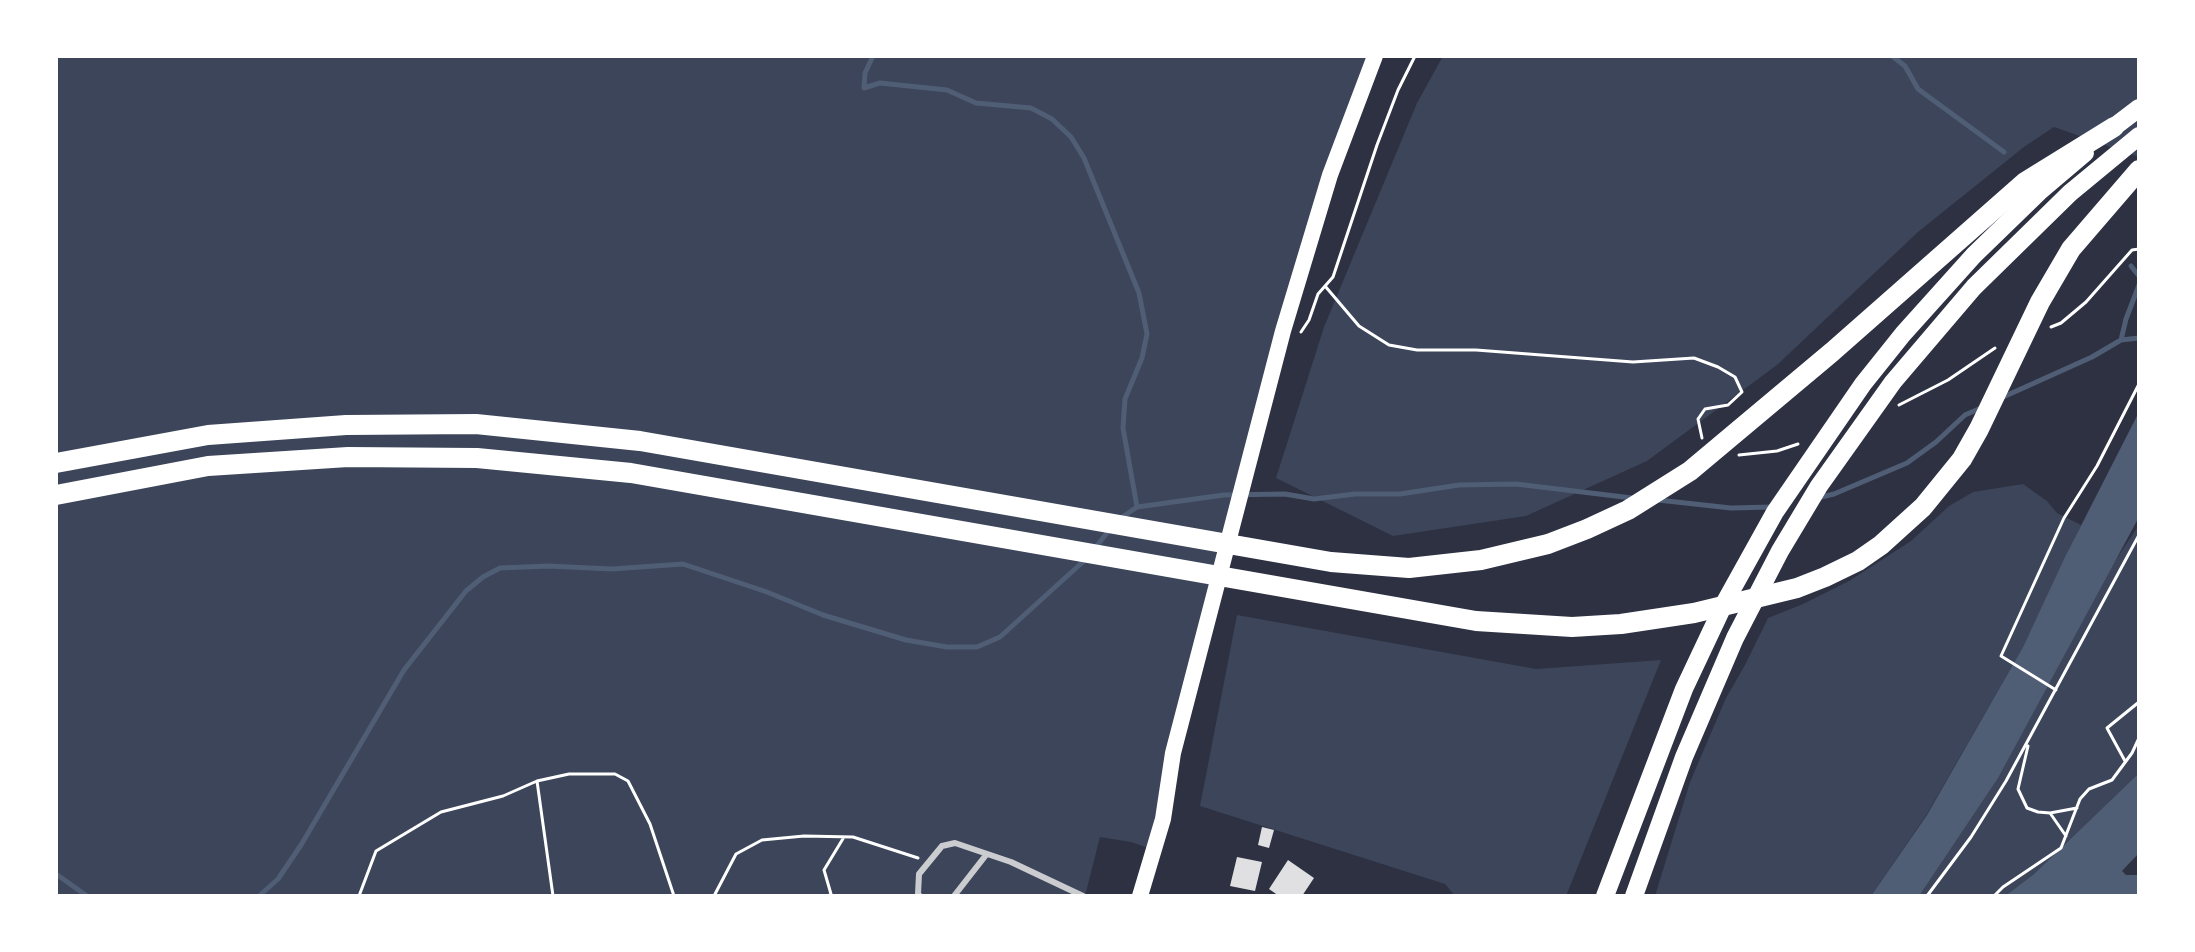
<!DOCTYPE html>
<style>
body{margin:0}
#map{position:relative;width:2195px;height:952px;overflow:hidden;background:#2d3142;font-family:"DM Sans",sans-serif}
canvas{display:block}
.frame{position:absolute;inset:0;border:58px solid #fff;pointer-events:none}
</style>
<div id="map">
<canvas width="2195" height="952"></canvas>
<div class="frame"></div>
</div>
<script>
const g = document.querySelector('canvas').getContext('2d');
g.lineJoin = 'round';
function paint(path, color) { g.fillStyle = color; g.fill(path, 'evenodd'); }
const toPath = rows => new Path2D(rows.map(r => 'M' + r).join(''));
function strokePath(path, color, width, dash) { g.strokeStyle = color; g.lineWidth = width; g.lineCap = dash ? 'butt' : 'round'; g.setLineDash(dash || []); g.stroke(path); }
const green = toPath([
 [56,56,1375,56,1330,175,1154,850,1131,842,1100,837,1085,896,56,896],
 [1443,56,2139,56,2139,157,2054,127,2024,147,1918,232,1777,365,1647,461,1526,516,1393,536,1276,478,1324,327,1417,103],
 [2023,484,2047,501,2057,513,2081,525,2023,647,1927,814,1871,896,1655,896,1690,782,1726,698,1745,665,1768,618,1803,604,1849,581,1911,541,1949,506,1973,492],
 [2139,525,2139,773,2034,874,2005,896,1908,896,2081,612],
 [1237,615,1536,669,1661,660,1566,896,1455,896,1445,884,1200,806]
]);
const water = toPath([
 [2139,412,2139,517,1998,778,1919,896,1871,896,1927,815,2023,647,2065,557],
 [2139,773,2139,853,2122,871,2126,875,2139,875,2139,896,2005,896,2034,874]
]);
const stream = toPath([
 [873,56,865,73,864,88,880,83,947,90,976,103,1031,108,1052,119,1071,137,1084,158,1139,293,1147,334,1142,358,1125,399,1123,428,1137,507],
 [1892,56,1905,66,1918,89,2004,152],
 [2131,266,2139,276],
 [2121,340,2126,319,2139,285],
 [2001,398,2092,357,2121,340,2139,338],
 [1817,498,1834,494,1907,463,1936,442,1965,415,1981,408],
 [1658,500,1731,508,1772,507],
 [1121,518,1137,507,1224,495,1285,494,1314,499,1355,494,1400,494,1459,485,1516,484,1632,498],
 [1095,548,1111,528],
 [56,874,87,896],
 [259,896,278,879,301,845,404,670,466,591,483,577,500,568,548,566,612,569,683,564,767,592,823,615,906,640,947,647,977,647,1000,637,1086,559]
]);
const building = toPath([
 [1262,827,1274,830,1269,848,1258,845],
 [1237,857,1262,862,1255,891,1230,886],
 [1288,860,1314,878,1302,896,1279,896,1269,889]
]);
const path = toPath([
 [1325,286,1359,326,1389,345,1417,350,1476,350,1633,362,1694,358,1718,367,1735,377,1742,392,1728,405,1705,409,1698,419,1702,438],
 [2051,327,2061,323,2086,302,2132,250,2139,249],
 [1301,332,1309,320,1318,294,1333,277,1377,145,1398,90,1415,56],
 [1899,405,1948,380,1995,348],
 [1739,455,1777,451,1798,444],
 [2056,690,2001,656,2064,518,2097,466,2139,384],
 [2028,746,2018,789,2027,808,2038,812,2050,813,2077,808],
 [2125,761,2107,728,2139,702],
 [537,781,553,896],
 [2050,813,2066,836],
 [359,896,376,851,441,812,503,796,537,781,569,774,615,774,628,781,650,824,674,896],
 [714,896,736,854,762,840,804,836,853,837,918,858],
 [828,896,831,894,824,870,844,837],
 [1927,896,1971,837,2006,781,2139,535],
 [1994,896,2003,887,2061,848,2080,799,2089,789,2112,780,2132,753,2139,738]
]);
const service = toPath([
 [920,896,918,894,919,874,942,846,955,843,1011,862,1083,896],
 [954,896,986,855]
]);
const secondary = toPath([
 [1140,896,1163,819,1173,753,1283,331,1330,175,1375,56]
]);
const primary = toPath([
 [1605,896,1684,689,1725,602,1775,512,1863,384,1903,334,1974,255,2039,192,2085,153],
 [1634,896,1684,757,1735,638,1780,551,1819,486,1893,382,1974,287,2070,193,2139,136]
]);
const trunk = toPath([
 [2114,127,2139,108]
]);
const motorway = toPath([
 [56,463,208,435,346,425,476,424,640,441,1331,562,1409,568,1481,560,1548,544,1587,529,1628,510,1690,471,1832,352,2025,182,2114,127],
 [56,495,208,466,348,457,477,458,631,473,1476,621,1572,627,1621,624,1694,613,1797,588,1825,577,1858,561,1881,545,1923,507,1962,459,1979,429,2040,302,2071,249,2139,170]
]);
paint(green, '#3c4559');
paint(water, '#4f5d75');
strokePath(stream, '#4f5d75', 5);
paint(building, '#e0e0e3');
strokePath(path, '#fff', 3);
strokePath(service, '#caccd0', 6);
strokePath(secondary, '#fff', 16);
strokePath(primary, '#fff', 18);
strokePath(trunk, '#fff', 18);
strokePath(motorway, '#fff', 20);
</script>
